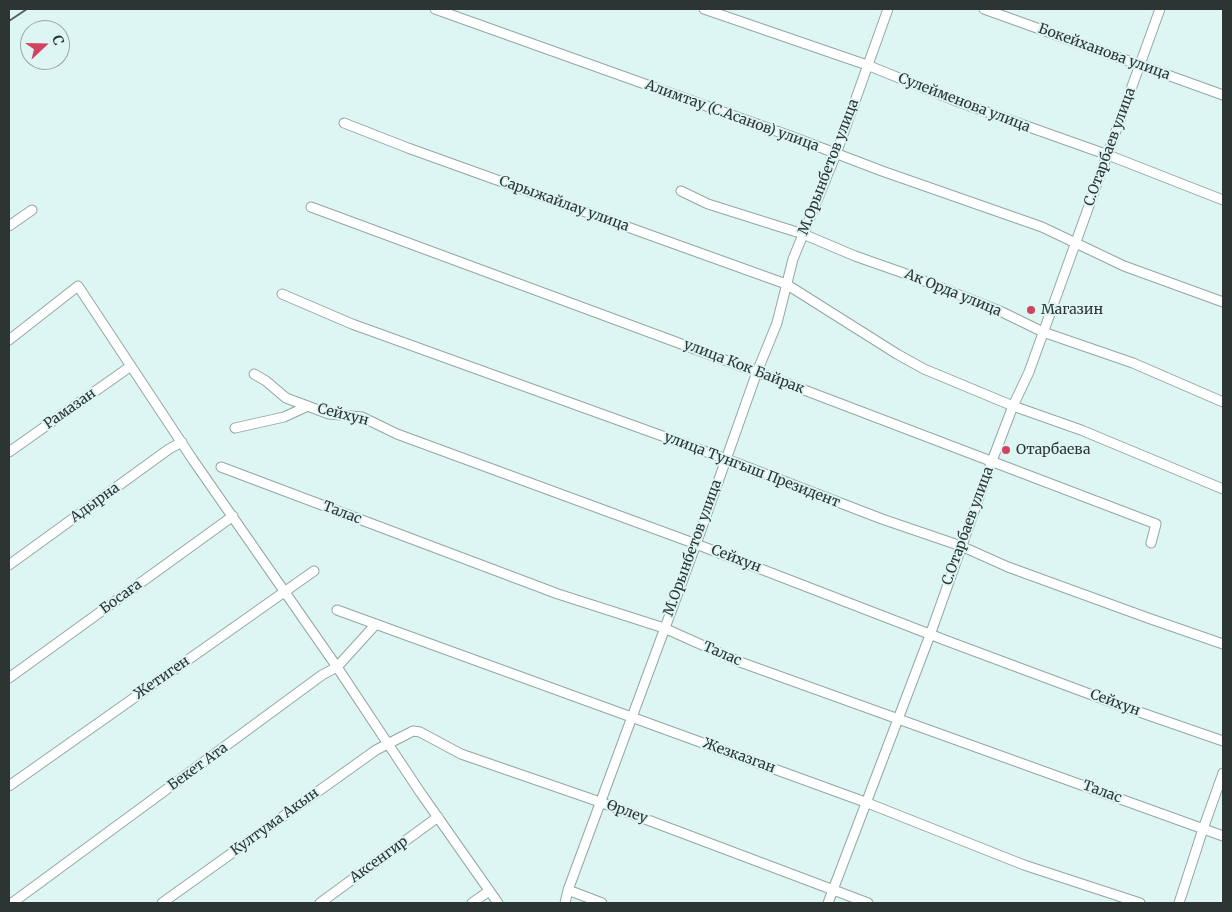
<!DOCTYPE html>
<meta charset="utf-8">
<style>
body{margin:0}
#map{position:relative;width:1232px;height:912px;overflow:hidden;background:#def6f3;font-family:Merriweather,serif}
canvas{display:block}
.frame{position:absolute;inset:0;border:10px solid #2c3534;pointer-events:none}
.north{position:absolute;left:20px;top:20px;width:50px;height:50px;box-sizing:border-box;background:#def6f3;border:1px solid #97a9a7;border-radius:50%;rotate:69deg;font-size:14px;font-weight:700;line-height:20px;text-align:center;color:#2c3534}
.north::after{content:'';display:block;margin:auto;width:18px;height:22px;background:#d24261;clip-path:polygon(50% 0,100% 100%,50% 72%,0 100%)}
</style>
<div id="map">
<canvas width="1232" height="912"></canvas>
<div class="frame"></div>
<div class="north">С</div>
</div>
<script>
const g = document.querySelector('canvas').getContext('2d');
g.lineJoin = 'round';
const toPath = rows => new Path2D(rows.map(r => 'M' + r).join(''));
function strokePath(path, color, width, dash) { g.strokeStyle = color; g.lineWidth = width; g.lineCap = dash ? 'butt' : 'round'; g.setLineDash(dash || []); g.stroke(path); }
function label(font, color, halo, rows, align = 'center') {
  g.font = font + ' Merriweather,serif'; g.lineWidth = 4; g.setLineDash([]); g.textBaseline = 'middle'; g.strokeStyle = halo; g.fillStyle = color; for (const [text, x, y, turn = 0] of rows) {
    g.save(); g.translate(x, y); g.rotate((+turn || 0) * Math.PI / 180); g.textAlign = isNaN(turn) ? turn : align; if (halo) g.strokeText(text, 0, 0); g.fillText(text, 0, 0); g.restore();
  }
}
const minor = toPath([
 [435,9,793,137,882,171,1042,227,1124,266,1223,302],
 [704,9,867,65,956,101,1108,155,1223,200],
 [984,9,1223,95],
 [344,123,408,148,786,284,897,354,924,369,1013,406,1081,430,1223,489],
 [681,191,708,204,803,234,855,256,909,275,1000,311,1043,332,1133,363,1223,402],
 [311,207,757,372,1156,524,1151,543],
 [9,226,32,210],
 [282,294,352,324,726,459,882,519,961,546,1008,567,1148,618,1223,644],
 [9,340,78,286,193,460,337,667,420,792,498,903],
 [254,374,266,381,286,398,329,414,362,417,397,434,696,544,950,642,1119,705,1223,741],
 [235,428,284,417,308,406],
 [9,452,131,366],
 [221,467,558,594,664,628,740,662,1223,836],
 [9,565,169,449,182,442],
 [337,610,865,802,1024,865,1140,903],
 [9,678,233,516],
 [9,786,314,571],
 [568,890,602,903],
 [12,903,322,675,337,667,376,624],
 [162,903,376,750,413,731,420,732,461,754,600,802,868,903],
 [320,903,438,817],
 [472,903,489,891],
 [565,903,568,890,696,544,757,372,777,323,793,259,836,154,888,9],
 [828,903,930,635,992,461,1013,406,1029,372,1160,9],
 [1179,903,1203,829,1223,773]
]);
const rail = toPath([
 [9,21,27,9]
]);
const markers = [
 [1031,310,5,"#d24261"],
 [1006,450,5,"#d24261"]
];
const streetNames = [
 ["Бокейханова улица",1104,52,20],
 ["Сулейменова улица",964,103,21],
 ["Алимтау (С.Асанов) улица",732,116,20],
 ["С.Отарбаев улица",1110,147,-70],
 ["М.Орынбетов улица",829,167,-69],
 ["Сарыжайлау улица",564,204,20],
 ["Ак Орда улица",953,293,22],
 ["улица Кок Байрак",744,367,21],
 ["Рамазан",70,409,-35],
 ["Сейхун",343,415,14],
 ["улица Тунгыш Президент",752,470,21],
 ["Адырна",95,503,-36],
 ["Талас",342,513,21],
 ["С.Отарбаев улица",968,526,-70],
 ["М.Орынбетов улица",693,548,-70],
 ["Сейхун",736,559,21],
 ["Босаға",121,597,-36],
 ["Талас",722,654,23],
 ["Жетиген",162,678,-35],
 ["Сейхун",1115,703,20],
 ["Жезказган",739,756,20],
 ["Бекет Ата",198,767,-36],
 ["Талас",1102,792,20],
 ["Өрлеу",627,812,20],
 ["Култума Акын",275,822,-36],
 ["Аксенгир",379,860,-36]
];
const poiNames = [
 ["Магазин",1041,310],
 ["Отарбаева",1016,450]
];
strokePath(minor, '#91a8a5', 11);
strokePath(minor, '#fff', 9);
strokePath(rail, '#53605e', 2);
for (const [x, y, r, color] of markers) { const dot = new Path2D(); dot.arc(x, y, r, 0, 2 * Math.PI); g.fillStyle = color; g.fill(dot); strokePath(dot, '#def6f3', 2); }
label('14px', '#2c3534', '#def6f3', streetNames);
label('14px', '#2c3534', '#def6f3', poiNames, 'left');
</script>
